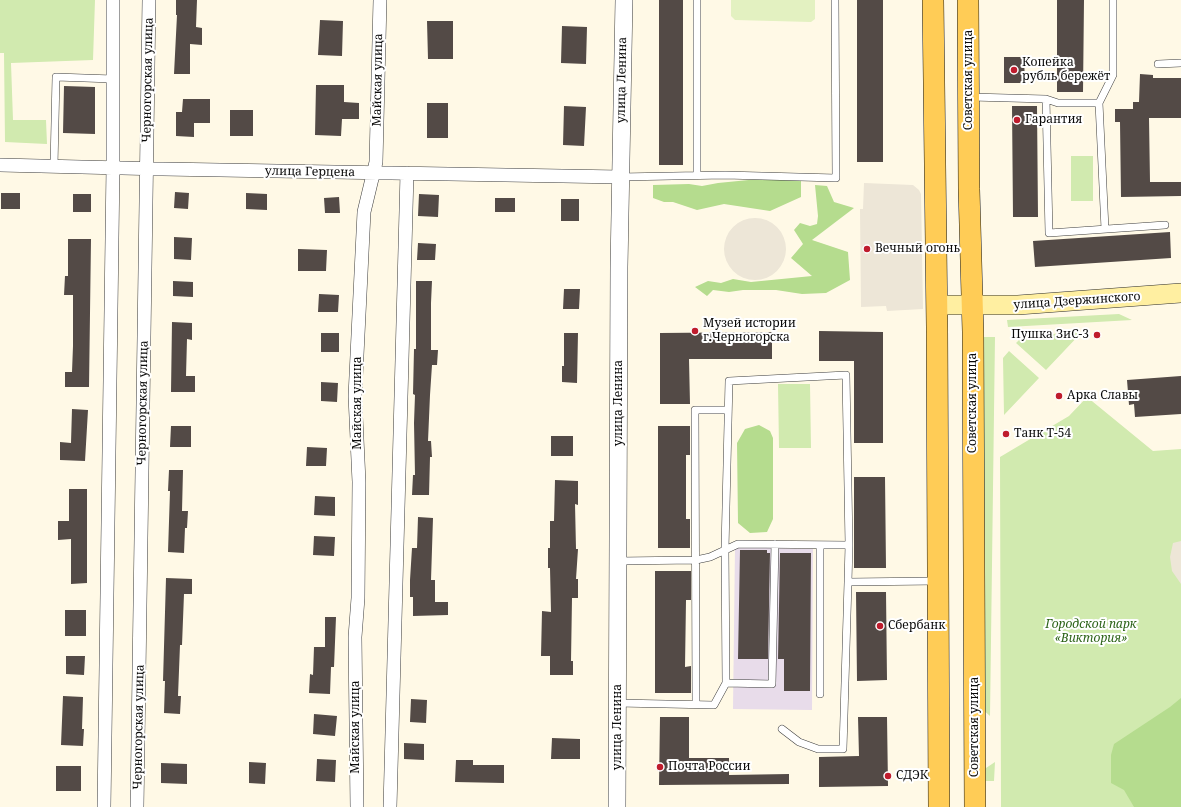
<!DOCTYPE html>
<meta charset="utf-8">
<style>
body{margin:0}
canvas{display:block;background:#fff9e6}
</style>
<canvas width="1181" height="807"></canvas>
<script>
const g = document.querySelector('canvas').getContext('2d');
g.lineJoin = 'round';
function paint(path, color) { g.fillStyle = color; g.fill(path, 'evenodd'); }
const toPath = rows => new Path2D(rows.map(r => 'M' + r).join(''));
function strokePath(path, color, width, dash) { g.strokeStyle = color; g.lineWidth = width; g.lineCap = dash ? 'butt' : 'round'; g.setLineDash(dash || []); g.stroke(path); }
function label(font, color, halo, rows, align = 'center') {
  g.font = font + ' "Noto Serif",serif'; g.lineWidth = 4; g.setLineDash([]); g.textBaseline = 'middle'; g.strokeStyle = halo; g.fillStyle = color; for (const [text, x, y, turn = 0] of rows) {
    g.save(); g.translate(x, y); g.rotate((+turn || 0) * Math.PI / 180); g.textAlign = isNaN(turn) ? turn : align; if (halo) g.strokeText(text, 0, 0); g.fillText(text, 0, 0); g.restore();
  }
}
const industrial = toPath([
 [735,547,813,549,812,710,733,709]
]);
const green = toPath([
 [0,0,95,0,93,60,11,63,13,120,46,120,47,144,5,142,4,53,0,53],
 [1071,156,1093,156,1093,201,1071,201],
 [1119,314,1132,320,1008,327,1007,320],
 [1082,332,1046,370,1016,343,1023,336],
 [981,337,995,337,990,716,981,708],
 [1009,351,1039,378,1004,415,1003,358],
 [778,384,810,384,811,448,779,448],
 [1087,397,1153,451,1181,449,1181,807,1001,807,1000,457,1069,416],
 [995,762,994,781,983,781,983,770]
]);
const forest = toPath([
 [779,177,801,179,801,197,770,211,724,204,697,210,673,202,664,202,653,198,653,185,689,184,702,186,718,183],
 [815,185,827,186,834,202,854,208,812,240,848,252,850,280,826,293,802,294,776,290,743,290,729,292,713,290,707,296,695,287,708,281,721,283,733,279,751,282,812,276,791,258,803,244,794,230,800,223,810,226,817,224,818,216],
 [759,425,770,431,773,438,773,519,767,532,750,533,738,523,737,443,745,429],
 [1181,698,1181,807,1134,807,1124,790,1111,783,1111,755,1114,744,1170,707]
]);
const pitch = toPath([
 [731,0,815,0,815,19,811,22,735,20,731,16]
]);
const plaza = toPath([
 [864,183,913,185,919,190,921,194,923,309,887,311,886,306,861,307,860,209,863,209],
 '724 249a31 31 0 1 1 62 0a31 31 0 1 1-62 0Z',
 [1181,541,1181,584,1172,571,1170,557,1173,543]
]);
const building = toPath([
 [176,0,197,0,196,27,202,28,202,45,190,44,190,74,174,74,177,15,176,15],
 [659,0,683,0,683,165,659,165],
 [857,0,883,0,883,162,857,162],
 [1057,0,1084,0,1083,92,1057,92],
 [320,20,343,21,342,56,318,55],
 [427,21,453,21,453,59,428,59],
 [562,26,587,27,586,64,561,63],
 [1004,57,1024,57,1025,83,1004,83],
 [1140,74,1153,75,1153,78,1181,78,1181,118,1149,118,1150,182,1181,182,1181,196,1121,197,1120,122,1115,122,1115,109,1133,109,1133,102,1139,102],
 [316,85,344,85,344,102,359,103,359,119,342,119,341,136,315,135],
 [64,86,95,87,95,134,63,133],
 [183,99,210,99,210,123,194,123,194,137,176,136,176,112,182,112],
 [427,103,448,103,448,138,427,138],
 [564,106,586,107,584,146,563,145],
 [1012,106,1037,106,1038,217,1013,217],
 [230,110,253,110,253,136,230,136],
 [175,192,189,193,188,209,174,208],
 [1,193,20,193,20,209,1,209],
 [246,193,267,194,267,210,246,209],
 [73,194,91,194,91,212,73,212],
 [419,194,439,195,438,217,418,216],
 [339,197,340,213,325,213,324,198],
 [495,198,515,198,515,212,495,212],
 [561,199,579,199,579,221,561,221],
 [1170,232,1171,258,1035,267,1033,241],
 [174,237,192,238,191,260,174,259],
 [68,239,91,239,89,387,65,387,65,372,72,372,73,346,73,295,64,295,65,276,68,276],
 [418,243,436,244,435,260,417,260],
 [298,249,327,250,326,271,298,271],
 [173,281,193,282,193,297,173,296],
 [416,281,432,281,431,303,431,350,438,350,437,365,432,365,430,395,428,441,431,441,432,457,430,457,429,495,412,495,413,475,415,475,414,423,415,395,413,394,414,349,416,349],
 [564,289,580,289,579,309,563,309],
 [319,294,339,295,338,312,318,312],
 [172,322,192,323,192,340,187,339,186,376,195,376,195,392,171,392],
 [819,331,883,332,883,443,854,443,854,361,819,361],
 [772,332,772,359,689,359,690,404,660,404,660,333],
 [321,333,339,333,339,352,321,352],
 [564,333,578,333,577,383,562,382,562,366,564,366],
 [1181,376,1181,414,1135,417,1134,404,1129,405,1127,380],
 [321,382,338,383,337,402,321,401],
 [72,409,88,410,85,461,60,460,60,442,71,443],
 [171,426,191,426,191,447,170,447],
 [658,426,690,426,690,455,686,455,686,519,690,519,690,548,658,548],
 [551,436,573,436,573,456,551,456],
 [307,447,327,448,326,466,306,466],
 [169,470,183,470,182,511,188,511,187,528,185,528,184,553,168,552,170,491,168,491],
 [854,477,885,477,886,568,854,568],
 [555,480,578,481,578,505,575,504,576,549,578,549,576,579,578,579,578,598,572,598,571,661,573,661,573,675,550,675,550,656,541,656,542,611,551,612,550,568,548,568,548,548,550,548,550,521,554,521],
 [69,489,87,489,87,583,71,584,71,539,58,540,58,521,69,521],
 [315,496,335,497,335,516,314,515],
 [418,517,433,518,431,580,435,580,435,602,448,602,448,615,413,616,413,597,410,597,410,580,412,548,417,548],
 [314,536,335,537,334,556,313,555],
 [740,550,767,550,767,553,770,553,768,659,738,659],
 [780,553,811,553,810,691,784,691,784,659,778,659],
 [655,571,691,571,691,600,686,600,685,667,691,666,691,693,655,693],
 [166,578,192,579,192,594,184,594,182,645,180,645,178,696,181,696,180,714,164,713,165,681,163,681],
 [856,592,886,592,887,680,857,681],
 [65,610,86,610,86,636,65,636],
 [325,617,336,617,334,667,331,667,330,694,309,693,310,674,313,675,314,647,325,647],
 [66,656,85,656,84,675,66,674],
 [63,696,83,697,82,729,84,729,83,746,61,745],
 [411,699,427,700,426,723,410,722],
 [314,714,337,716,335,736,313,734],
 [660,717,689,717,689,758,729,758,729,775,789,774,789,784,659,785],
 [858,717,887,717,888,786,819,787,819,757,859,756],
 [552,738,580,739,580,759,551,759],
 [404,743,424,744,424,760,404,759],
 [317,759,336,760,335,782,316,781],
 [456,760,473,760,473,765,504,765,504,783,455,782],
 [249,762,266,763,265,784,249,783],
 [161,763,187,764,187,784,161,783],
 [56,766,81,766,81,791,56,791]
]);
const service = toPath([
 [1158,64,1181,63],
 [971,97,1046,99,1049,233,1165,225],
 [1046,99,1058,103,1099,103,1113,75,1113,0],
 [1099,103,1105,229],
 [54,166,56,77,113,79],
 [697,175,697,0],
 [620,177,725,175,836,178,835,0],
 [820,545,820,694],
 [618,561,696,560,710,557,738,544,849,545],
 [726,683,772,684,775,544],
 [618,703,714,705,726,683,725,549,729,381,846,375,849,545,848,582,936,581],
 [696,704,695,410,728,410],
 [782,729,799,742,818,749,843,749,848,582]
]);
const minor = toPath([
 [0,165,163,169,620,177],
 [104,807,113,167,113,0],
 [137,807,149,0],
 [357,807,355,637,358,598,359,482,355,396,364,212,376,162,380,0],
 [390,807,407,173]
]);
const tertiary = toPath([
 [617,807,619,267,624,0]
]);
const secondary = toPath([
 [937,305,1018,305,1181,293]
]);
const primary = toPath([
 [933,0,937,327,939,807],
 [968,0,969,189,973,332,975,807]
]);
const markers = [
 [1014,70,4,"#bf1c2d"],
 [1017,120,4,"#bf1c2d"],
 [867,249,4,"#bf1c2d"],
 [695,331,4,"#bf1c2d"],
 [1097,335,4,"#bf1c2d"],
 [1059,396,4,"#bf1c2d"],
 [1006,434,4,"#bf1c2d"],
 [880,626,4,"#bf1c2d"],
 [660,767,4,"#bf1c2d"],
 [888,776,4,"#bf1c2d"]
];
const poiNames = [
 ["Копейка",1022,63],
 ["рубль бережёт",1022,77],
 ["Гарантия",1025,120],
 ["Вечный огонь",875,249],
 ["Музей истории",703,324],
 ["г.Черногорска",703,338],
 ["Пушка ЗиС-3",1089,335,"right"],
 ["Арка Славы",1067,396],
 ["Танк Т-54",1014,434],
 ["Сбербанк",888,626],
 ["Почта России",668,767],
 ["СДЭК",896,776]
];
const streetNames = [
 ["Черногорская улица",148,80,-89],
 ["Майская улица",378,80,-89],
 ["улица Ленина",622,80,-89],
 ["Советская улица",969,80,-90],
 ["улица Герцена",310,172,1],
 ["улица Дзержинского",1077,301,-4],
 ["Черногорская улица",143,403,-89],
 ["Майская улица",358,403,-90],
 ["улица Ленина",619,403,-90],
 ["Советская улица",973,403,-90],
 ["Черногорская улица",139,727,-89],
 ["Майская улица",356,727,-90],
 ["улица Ленина",618,727,-90],
 ["Советская улица",975,727,-90]
];
const parkNames = [
 ["Городской парк",1091,625],
 ["«Виктория»",1091,639]
];
paint(industrial, '#e8dcea');
paint(green, '#d1eaaf');
paint(forest, '#b5dc8e');
paint(pitch, '#e3f1c1');
paint(plaza, '#ede6d7');
paint(building, '#534a46');
strokePath(service, '#3d3d3d', 8);
strokePath(minor, '#3d3d3d', 14);
strokePath(tertiary, '#3d3d3d', 18);
strokePath(secondary, '#2c2c2c', 20);
strokePath(primary, '#1b1b1b', 22);
strokePath(service, '#fff', 7);
strokePath(minor, '#fff', 13);
strokePath(tertiary, '#fff', 17);
strokePath(secondary, '#ffefa1', 19);
strokePath(primary, '#ffcc56', 21);
for (const [x, y, r, color] of markers) { const dot = new Path2D(); dot.arc(x, y, r, 0, 2 * Math.PI); g.fillStyle = color; g.fill(dot); strokePath(dot, '#fff', 1.5); }
label('12px', '#0a0a0a', '#fff', poiNames, 'left');
label('12px', '#0a0a0a', '#fff', streetNames);
label('italic 12px', '#2c6318', '#fff', parkNames);
</script>
